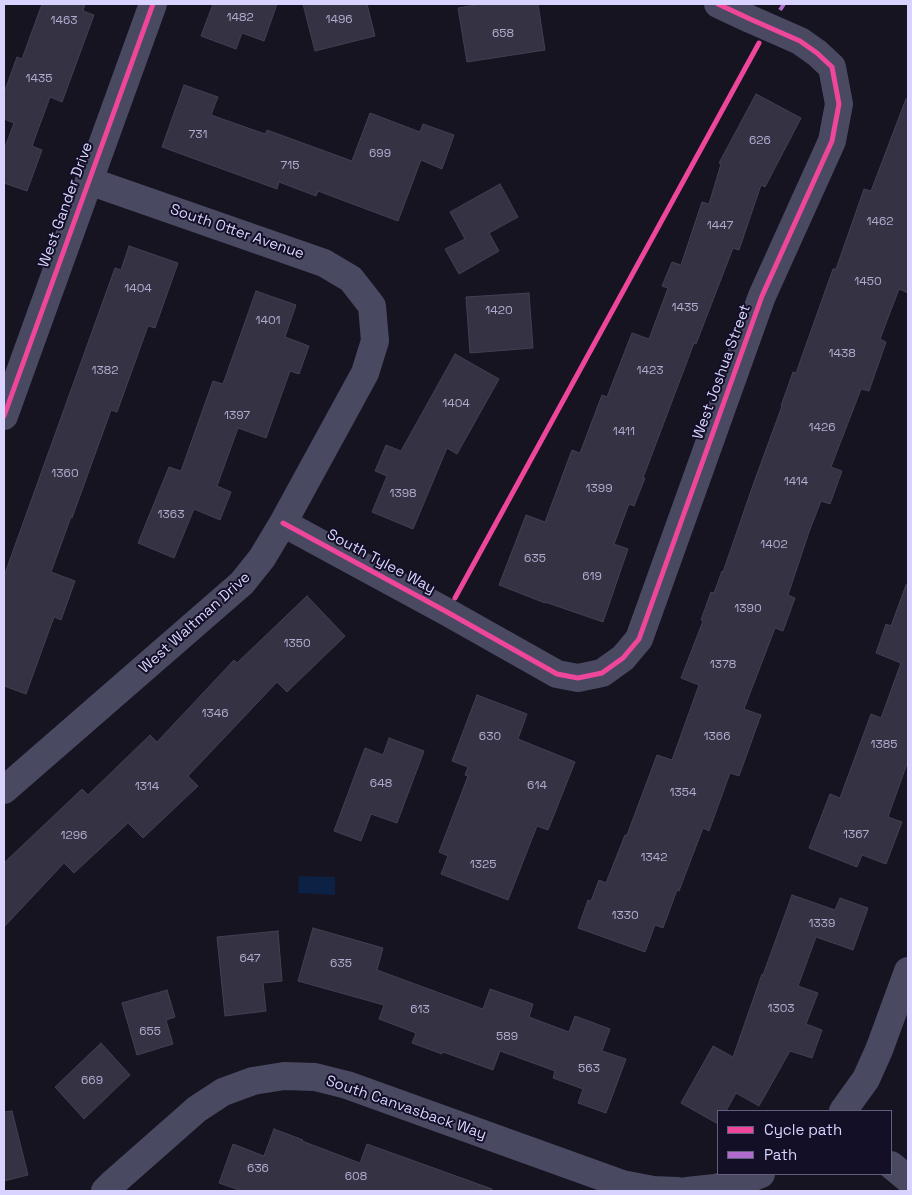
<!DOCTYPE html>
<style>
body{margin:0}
#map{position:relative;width:912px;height:1195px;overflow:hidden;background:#161421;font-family:"Space Grotesk",sans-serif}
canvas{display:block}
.frame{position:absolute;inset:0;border:5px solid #d9d4ff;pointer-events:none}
.legend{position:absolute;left:717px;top:1110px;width:175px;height:65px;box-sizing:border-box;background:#130f26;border:1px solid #625e7d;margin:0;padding:6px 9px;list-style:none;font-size:15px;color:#d9d4ff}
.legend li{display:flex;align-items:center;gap:10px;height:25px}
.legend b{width:25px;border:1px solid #625e7d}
</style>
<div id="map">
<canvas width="912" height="1195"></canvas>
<div class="frame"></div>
<ul class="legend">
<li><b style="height:6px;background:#ed469a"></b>Cycle path</li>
<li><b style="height:6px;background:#b06ccc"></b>Path</li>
</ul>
</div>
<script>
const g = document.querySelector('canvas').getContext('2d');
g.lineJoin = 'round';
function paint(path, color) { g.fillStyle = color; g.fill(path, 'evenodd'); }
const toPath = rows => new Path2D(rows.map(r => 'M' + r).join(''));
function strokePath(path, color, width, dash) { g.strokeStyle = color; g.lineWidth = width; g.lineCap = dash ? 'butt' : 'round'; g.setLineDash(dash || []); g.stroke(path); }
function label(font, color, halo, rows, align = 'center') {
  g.font = font + ' "Space Grotesk",sans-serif'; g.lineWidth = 4; g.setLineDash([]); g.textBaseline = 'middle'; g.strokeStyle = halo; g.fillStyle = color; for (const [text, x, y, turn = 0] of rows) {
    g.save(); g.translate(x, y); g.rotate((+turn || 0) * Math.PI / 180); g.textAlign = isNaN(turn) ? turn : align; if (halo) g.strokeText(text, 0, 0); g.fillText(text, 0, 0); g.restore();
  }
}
const water = toPath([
 [299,876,335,877,335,895,298,893]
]);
const building = toPath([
 [42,4,85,4,83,11,94,15,62,102,50,97,32,146,42,150,27,191,4,183,4,150,14,123,4,119,4,93,17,57,22,59,42,4],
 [213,4,277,4,264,41,242,33,236,49,201,36,213,4],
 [303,4,367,4,375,36,315,51,303,4],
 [481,4,538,4,545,50,467,62,458,8,481,4],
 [184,85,218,97,211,115,265,134,267,130,352,161,370,113,420,132,423,124,454,135,442,169,421,160,398,221,318,191,316,196,279,182,277,189,162,147,184,85],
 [756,94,801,118,765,187,761,185,739,250,733,248,696,344,694,343,643,478,645,478,634,506,629,504,614,544,628,549,603,622,545,602,545,603,499,585,526,515,545,522,572,450,580,453,602,395,607,397,632,333,649,339,668,288,662,286,672,262,681,265,702,202,709,204,721,164,719,163,756,94],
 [906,99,908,100,908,293,899,289,880,339,886,342,869,391,861,389,831,467,842,471,830,504,821,501,809,532,788,595,795,598,783,631,775,628,744,709,761,715,739,776,730,773,709,831,703,828,679,891,677,890,663,928,655,925,645,952,578,928,588,900,591,901,599,880,606,883,625,835,627,835,657,755,672,760,699,685,681,678,703,621,701,620,711,592,714,593,722,571,723,572,753,485,782,406,781,406,793,372,796,373,833,269,836,269,864,189,871,191,906,99],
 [500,184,518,217,489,233,499,251,459,274,445,249,465,239,450,212,500,184],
 [129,246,178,263,155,328,148,326,117,412,111,410,72,518,71,517,51,572,75,581,61,620,54,617,26,694,4,686,4,576,115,268,121,270,129,246],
 [256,291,296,305,285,337,309,346,299,374,290,371,266,438,238,428,217,486,231,492,220,520,194,509,174,558,138,543,169,467,181,471,213,381,223,384,256,291],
 [529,293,533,348,470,353,466,297,529,293],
 [455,354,499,379,457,454,447,448,413,529,372,512,387,476,375,471,386,445,401,451,455,354],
 [906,585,908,585,908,761,888,817,902,822,886,864,862,855,857,867,809,848,830,794,840,798,871,714,881,718,901,663,876,653,886,624,891,626,906,585],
 [307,596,345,636,287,692,277,682,188,776,198,786,143,838,128,823,74,873,64,863,4,927,4,863,82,789,88,795,150,735,157,742,234,660,237,663,307,596],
 [477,695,527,714,518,739,575,762,548,830,537,826,508,900,441,874,448,856,439,852,468,776,465,775,468,767,452,761,477,695],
 [389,738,424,751,397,823,371,814,361,841,334,831,365,748,383,755,389,738],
 [792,895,835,910,840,898,868,908,853,950,816,937,798,986,818,993,806,1024,822,1030,812,1058,790,1051,759,1106,736,1093,726,1111,718,1111,718,1124,681,1103,713,1046,733,1057,762,974,763,975,792,895],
 [313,928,383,948,377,970,483,1009,490,989,533,1004,529,1017,569,1032,575,1016,610,1029,602,1051,626,1059,606,1113,578,1103,583,1089,553,1078,555,1071,500,1051,493,1070,443,1052,442,1054,412,1043,416,1033,379,1019,384,1005,298,981,313,928],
 [278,931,282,981,263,983,266,1011,225,1016,217,937,278,931],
 [167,990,175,1017,166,1020,173,1044,137,1055,122,1003,167,990],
 [101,1043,130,1075,84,1119,55,1087,101,1043],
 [12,1111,28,1175,4,1181,4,1112,12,1111],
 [274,1129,303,1140,302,1141,360,1163,367,1144,492,1189,492,1191,242,1191,219,1183,233,1144,264,1156,274,1129]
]);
const minor = toPath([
 [4,416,153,4],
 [283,523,447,612,557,674,578,678,602,673,623,658,639,639,762,296,832,141,839,104,832,67,817,53,800,41,750,19,718,4],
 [4,790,242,583,262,558,283,523,365,373,375,341,372,306,351,279,324,263,89,181],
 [843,1111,866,1079,879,1050,908,971],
 [891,1165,908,1179],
 [105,1191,113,1183,197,1109,223,1092,253,1081,284,1076,315,1077,347,1085,622,1184,653,1190,677,1191],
 [687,1191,715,1188,746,1180,761,1174]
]);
const quiet = toPath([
 [780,10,784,4]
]);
const cycleway = toPath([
 [4,416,153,4],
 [283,523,447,612,557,674,578,678,602,673,623,658,639,639,762,296,832,141,839,104,832,67,817,53,800,41,750,19,718,4],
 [455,598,759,43]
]);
const numberNames = [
 ["1482",240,18],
 ["1496",339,20],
 ["1463",64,21],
 ["658",503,34],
 ["1435",39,79],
 ["731",198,135],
 ["626",760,141],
 ["699",380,154],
 ["715",290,166],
 ["1462",880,222],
 ["1447",720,226],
 ["1450",868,282],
 ["1404",138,289],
 ["1435",685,308],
 ["1420",499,311],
 ["1401",268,321],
 ["1438",842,354],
 ["1382",105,371],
 ["1423",650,371],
 ["1404",456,404],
 ["1397",237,416],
 ["1426",822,428],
 ["1411",624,432],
 ["1360",65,474],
 ["1414",796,482],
 ["1399",599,489],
 ["1398",403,494],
 ["1363",171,515],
 ["1402",774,545],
 ["635",535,559],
 ["619",592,577],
 ["1390",748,609],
 ["1350",297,644],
 ["1378",723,665],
 ["1346",215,714],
 ["630",490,737],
 ["1366",717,737],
 ["1385",884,745],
 ["648",381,784],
 ["614",537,786],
 ["1314",147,787],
 ["1354",683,793],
 ["1367",856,835],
 ["1296",74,836],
 ["1342",654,858],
 ["1325",483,865],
 ["1330",625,916],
 ["1339",822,924],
 ["647",250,959],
 ["635",341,964],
 ["1303",781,1009],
 ["613",420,1010],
 ["655",150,1032],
 ["589",507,1037],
 ["563",589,1069],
 ["669",92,1081],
 ["636",258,1169],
 ["608",356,1177]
];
const streetNames = [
 ["West Gander Drive",66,205,-70],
 ["South Otter Avenue",237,232,19],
 ["West Joshua Street",722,372,-70],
 ["South Tylee Way",381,562,28],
 ["West Waltman Drive",195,623,-42],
 ["South Canvasback Way",406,1108,19]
];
paint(water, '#0d2144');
paint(building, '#343243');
strokePath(building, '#433f54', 1);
strokePath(minor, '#4a4962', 28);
strokePath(quiet, '#b06ccc', 4, [8, 4]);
strokePath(cycleway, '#ed469a', 5);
label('12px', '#b0acd0', null, numberNames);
label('15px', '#d9d4ff', '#130f26', streetNames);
</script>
